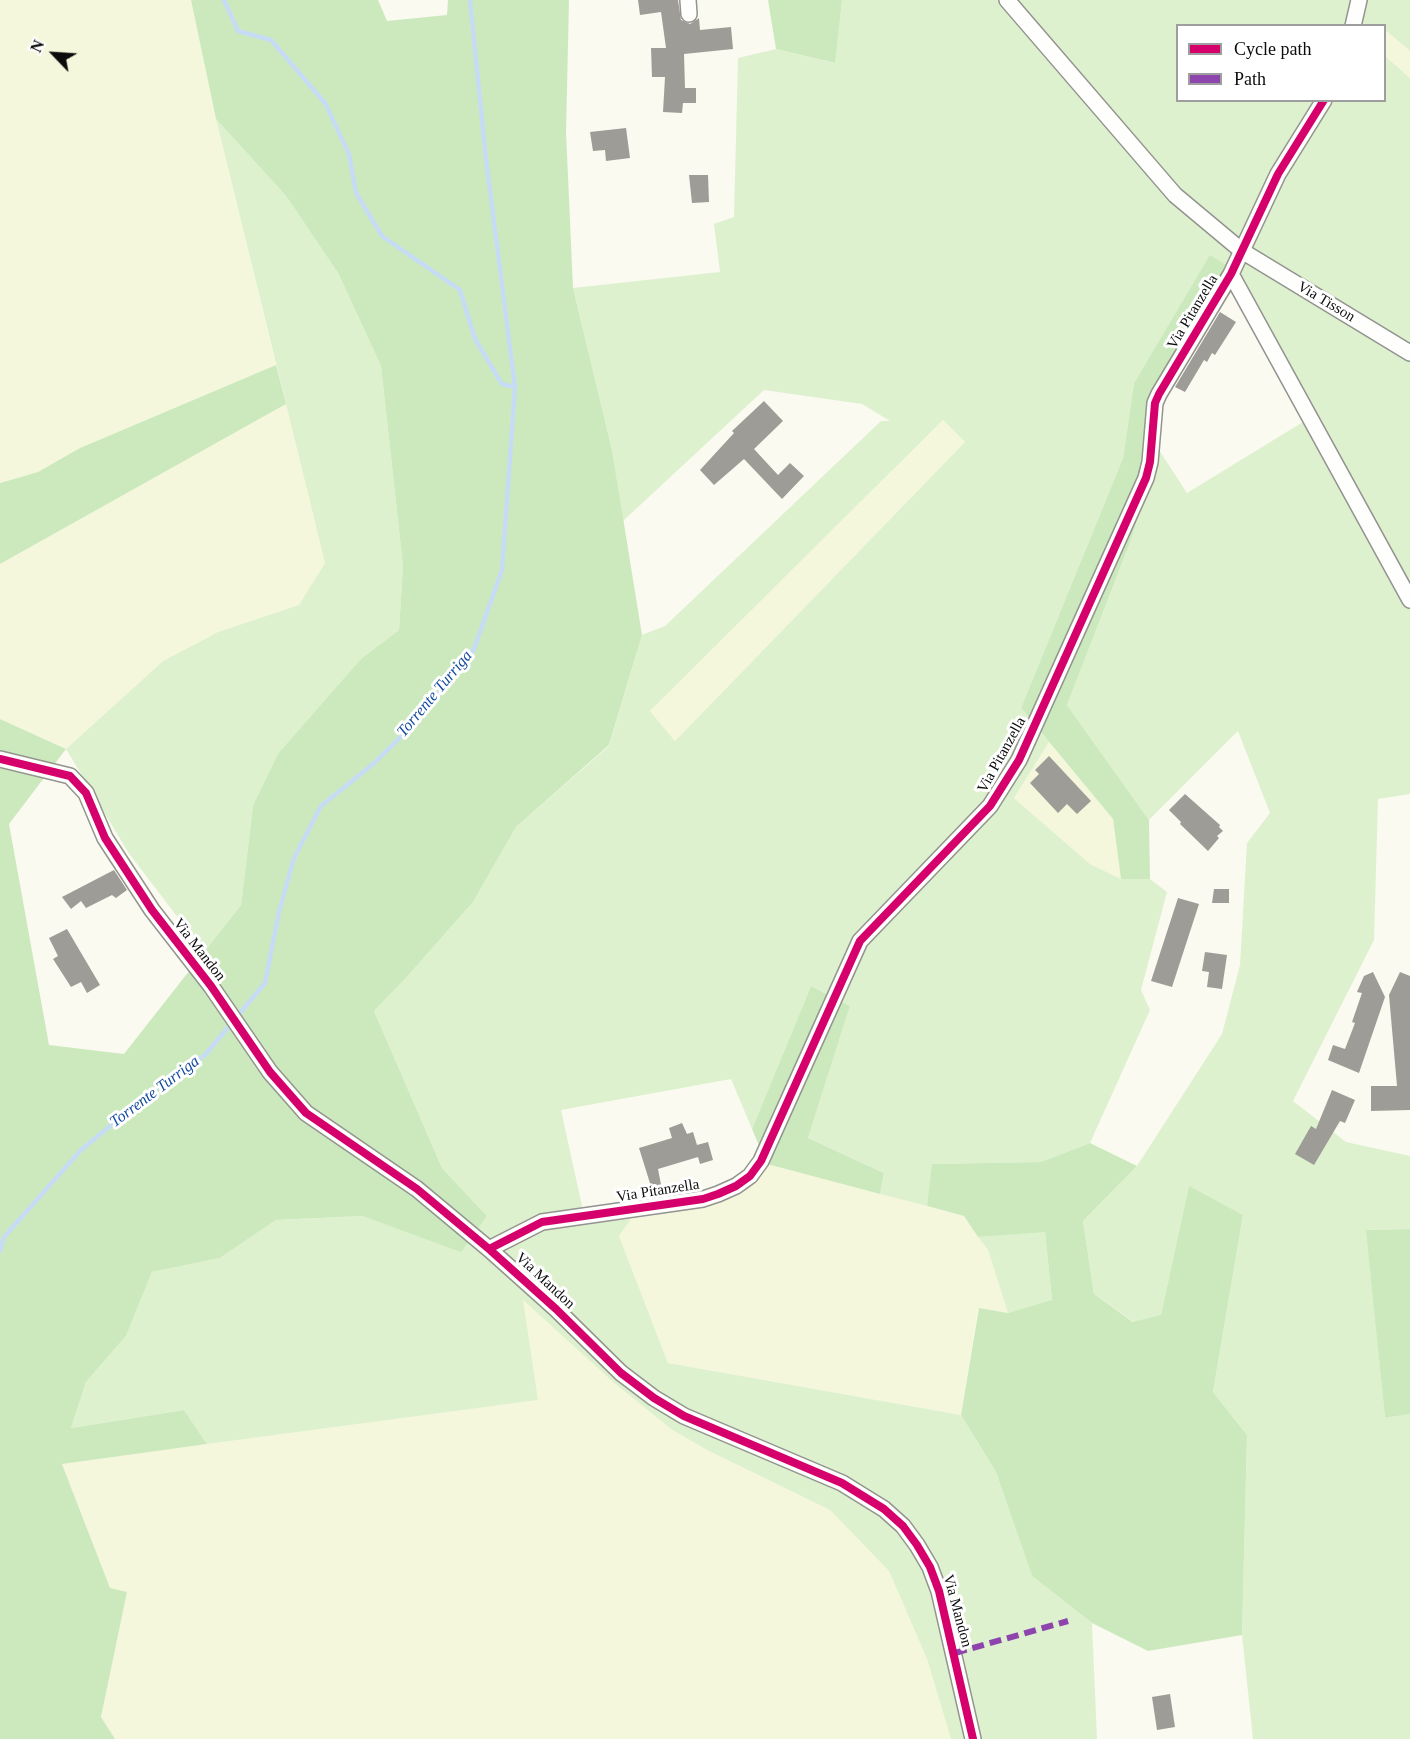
<!DOCTYPE html>
<style>
body{margin:0}
#map{position:relative;width:1410px;height:1739px;overflow:hidden;background:#fafaf0;font-family:Georgia,serif}
canvas{display:block}
.legend{position:absolute;left:1176px;top:24px;width:210px;height:78px;box-sizing:border-box;background:#fff;border:2px solid #9e9e9e;margin:0;padding:8px 10px;list-style:none;font-size:18px;color:#0c0c0c}
.legend li{display:flex;align-items:center;gap:12px;height:30px}
.legend b{width:30px;border:2px solid #9e9e9e}
.north{position:absolute;left:24px;top:24px;width:60px;height:60px;-webkit-text-stroke:4px #fff;paint-order:stroke;rotate:295deg;font-size:16px;font-weight:700;line-height:24px;text-align:center;color:#0c0c0c}
.north::after{content:'';display:block;margin:auto;width:21px;height:27px;background:#0c0c0c;clip-path:polygon(50% 0,100% 100%,50% 72%,0 100%)}
</style>
<div id="map">
<canvas width="1410" height="1739"></canvas>
<ul class="legend">
<li><b style="height:8px;background:#d6006c"></b>Cycle path</li>
<li><b style="height:8px;background:#8e44ad"></b>Path</li>
</ul>
<div class="north">N</div>
</div>
<script>
const g = document.querySelector('canvas').getContext('2d');
g.lineJoin = 'round';
function paint(path, color) { g.fillStyle = color; g.fill(path, 'evenodd'); }
const toPath = rows => new Path2D(rows.map(r => 'M' + r).join(''));
function strokePath(path, color, width, dash) { g.strokeStyle = color; g.lineWidth = width; g.lineCap = dash ? 'butt' : 'round'; g.setLineDash(dash || []); g.stroke(path); }
function label(font, color, halo, rows, align = 'center') {
  g.font = font + ' Georgia,serif'; g.lineWidth = 6; g.setLineDash([]); g.textBaseline = 'middle'; g.strokeStyle = halo; g.fillStyle = color; for (const [text, x, y, turn = 0] of rows) {
    g.save(); g.translate(x, y); g.rotate((+turn || 0) * Math.PI / 180); g.textAlign = isNaN(turn) ? turn : align; if (halo) g.strokeText(text, 0, 0); g.fillText(text, 0, 0); g.restore();
  }
}
const farmland = toPath([
 [0,0,191,0,216,119,276,365,80,448,38,472,0,483],
 [1384,30,1410,51,1410,78,1385,56],
 [286,404,325,563,300,605,218,632,163,661,66,749,0,719,0,564],
 [943,420,965,442,675,741,650,711],
 [1049,742,1113,819,1121,879,1090,864,1014,798],
 [767,1164,964,1216,988,1250,1008,1313,978,1309,961,1415,668,1363,619,1236,631,1219,709,1205],
 [522,1299,613,1382,671,1429,707,1450,830,1510,889,1571,927,1659,951,1739,115,1739,101,1717,127,1592,110,1589,62,1463,537,1400]
]);
const green = toPath([
 [842,0,1410,0,1410,51,1385,30,1384,26,1178,26,1178,100,1384,100,1385,56,1410,78,1410,794,1378,799,1374,940,1293,1101,1346,1142,1410,1156,1410,1229,1367,1230,1385,1418,1410,1414,1410,1739,1253,1739,1242,1635,1247,1435,1213,1392,1243,1215,1189,1187,1161,1316,1134,1322,1094,1294,1083,1221,1137,1166,1222,1034,1240,965,1247,843,1270,813,1238,731,1149,820,1067,705,1131,540,1159,450,1187,493,1316,414,1240,274,1210,256,1134,383,1123,458,1021,708,1049,742,1014,798,1090,864,1121,879,1150,879,1167,892,1141,990,1150,1010,1090,1143,1041,1162,933,1164,927,1206,880,1194,884,1173,808,1138,850,1006,811,986,752,1129,731,1079,561,1110,586,1224,631,1219,619,1236,668,1363,961,1415,996,1472,1032,1576,1092,1623,1097,1739,951,1739,927,1659,889,1571,830,1510,707,1450,671,1429,613,1382,523,1300,538,1400,207,1444,184,1410,71,1428,86,1382,126,1336,152,1272,220,1258,276,1220,362,1216,461,1251,487,1216,442,1168,374,1011,405,979,473,902,516,827,609,746,642,635,665,626,881,421,890,421,862,404,764,390,623,521,612,450,573,288,720,272,714,224,734,217,738,58,776,49,834,63],
 [943,420,965,442,675,741,650,711],
 [216,119,286,196,338,273,381,366,403,566,399,630,362,658,253,806,241,905,204,952,128,852,66,749,163,661,218,632,299,605,325,563],
 [1045,1231,1052,1301,1008,1313,988,1250,978,1237]
]);
const forest = toPath([
 [191,0,378,0,387,21,447,15,448,0,569,0,566,132,573,288,612,450,642,635,609,745,516,827,473,902,405,979,374,1011,442,1168,487,1216,461,1252,362,1216,276,1220,220,1258,152,1272,126,1336,86,1382,71,1428,184,1410,207,1444,62,1464,110,1588,127,1592,101,1717,115,1739,0,1739,0,719,66,749,9,824,49,1045,124,1054,241,905,253,806,278,754,362,658,399,630,403,566,381,366,338,273,286,196,216,119],
 [768,0,842,0,835,63,776,49],
 [1210,255,1240,274,1160,403,1159,450,1131,540,1067,705,1149,820,1150,879,1121,879,1113,819,1021,708,1123,458,1134,383],
 [276,365,286,404,0,564,0,483,38,472,80,448],
 [811,986,850,1006,808,1138,884,1173,880,1194,767,1164,752,1129],
 [1090,1143,1137,1166,1083,1221,1094,1294,1133,1322,1161,1315,1189,1186,1243,1215,1213,1392,1247,1435,1242,1635,1148,1651,1092,1623,1032,1576,996,1472,961,1415,979,1308,1008,1313,1052,1300,1045,1232,978,1237,964,1216,927,1206,932,1164,1041,1162],
 [1410,1229,1410,1414,1385,1418,1366,1230]
]);
const stream = toPath([
 [470,0,486,159,515,387],
 [0,1251,4,1237,81,1150,154,1090,205,1055,265,983,279,912,294,858,321,806,373,764,419,719,474,649,502,570,515,387,502,384,475,339,460,290,382,236,356,193,349,154,325,103,271,40,238,31,224,0]
]);
const building = toPath([
 [638,0,678,0,681,20,690,24,699,18,700,30,731,27,733,49,684,54,685,88,696,88,696,103,683,103,682,113,663,112,665,77,652,77,651,48,666,48,661,12,640,15],
 [626,128,630,158,606,161,605,150,593,151,590,132],
 [689,175,708,175,709,202,692,203],
 [1220,312,1236,322,1215,355,1212,353,1207,362,1204,360,1185,392,1175,387],
 [764,401,783,421,754,449,778,475,790,463,804,476,782,499,744,459,714,485,700,470,734,433,732,431],
 [1049,756,1091,801,1077,814,1067,804,1058,813,1030,783,1039,774,1035,770],
 [1185,794,1220,825,1219,827,1223,831,1217,836,1219,838,1208,851,1180,824,1181,822,1169,810],
 [114,870,127,890,116,898,112,895,86,908,81,901,71,909,62,897],
 [1214,889,1229,889,1229,903,1212,903],
 [1178,898,1199,904,1172,987,1151,981],
 [67,929,100,985,87,993,81,982,71,987,53,959,58,956,49,938],
 [1205,952,1227,955,1222,989,1207,987,1209,972,1202,971],
 [1373,972,1385,997,1359,1073,1328,1060,1333,1045,1345,1049,1355,1023,1352,1022,1362,993,1357,992,1364,976],
 [1400,972,1410,976,1410,1110,1371,1111,1371,1086,1397,1086,1389,995],
 [1332,1090,1355,1100,1345,1123,1340,1121,1314,1165,1295,1154,1311,1126,1316,1129],
 [682,1123,687,1134,693,1132,697,1145,708,1142,713,1160,700,1164,698,1157,658,1169,663,1195,654,1196,639,1148,672,1138,669,1128],
 [1170,1694,1175,1727,1157,1730,1152,1697]
]);
const minor = toPath([
 [688,0,689,14],
 [1007,0,1175,195,1242,251,1410,353],
 [1353,26,1359,0],
 [1231,274,1410,600],
 [0,759,70,776,86,793,105,838,152,910,211,986,270,1072,306,1113,417,1189,489,1249,556,1309,621,1373,654,1398,684,1416,842,1483,884,1509,903,1526,917,1545,930,1567,939,1591,973,1739],
 [489,1249,542,1222,703,1199,718,1194,736,1186,750,1176,761,1161,860,941,990,806,1019,760,1146,478,1150,462,1155,403,1159,394,1231,274,1278,174,1324,100]
]);
const quiet = toPath([
 [955,1653,1068,1621]
]);
const cycleway = toPath([
 [0,759,70,776,86,793,105,838,152,910,211,986,270,1072,306,1113,417,1189,489,1249,556,1309,621,1373,654,1398,684,1416,842,1483,884,1509,903,1526,917,1545,930,1567,939,1591,973,1739],
 [489,1249,542,1222,703,1199,718,1194,736,1186,750,1176,761,1161,860,941,990,806,1019,760,1146,478,1150,462,1155,403,1159,394,1231,274,1278,174,1324,100]
]);
const streetNames = [
 ["Via Tisson",1326,302,31],
 ["Via Pitanzella",1193,312,-59],
 ["Via Pitanzella",1002,755,-61],
 ["Via Mandon",199,950,52],
 ["Via Pitanzella",658,1191,-9],
 ["Via Mandon",545,1281,43],
 ["Via Mandon",957,1611,75]
];
const waterNames = [
 ["Torrente Turriga",435,694,-50],
 ["Torrente Turriga",155,1092,-37]
];
paint(farmland, '#f5f7dc');
paint(green, '#def1cf');
paint(forest, '#cce9bd');
strokePath(stream, '#c6dcf5', 4.5);
paint(building, '#9d9c96');
strokePath(minor, '#93938f', 18);
strokePath(minor, '#fefefd', 15);
strokePath(quiet, '#8e44ad', 6, [12, 6]);
strokePath(cycleway, '#d6006c', 8);
label('15px', '#0c0c0c', '#fff', streetNames);
label('italic 16px', '#134a9f', '#fff', waterNames);
</script>
